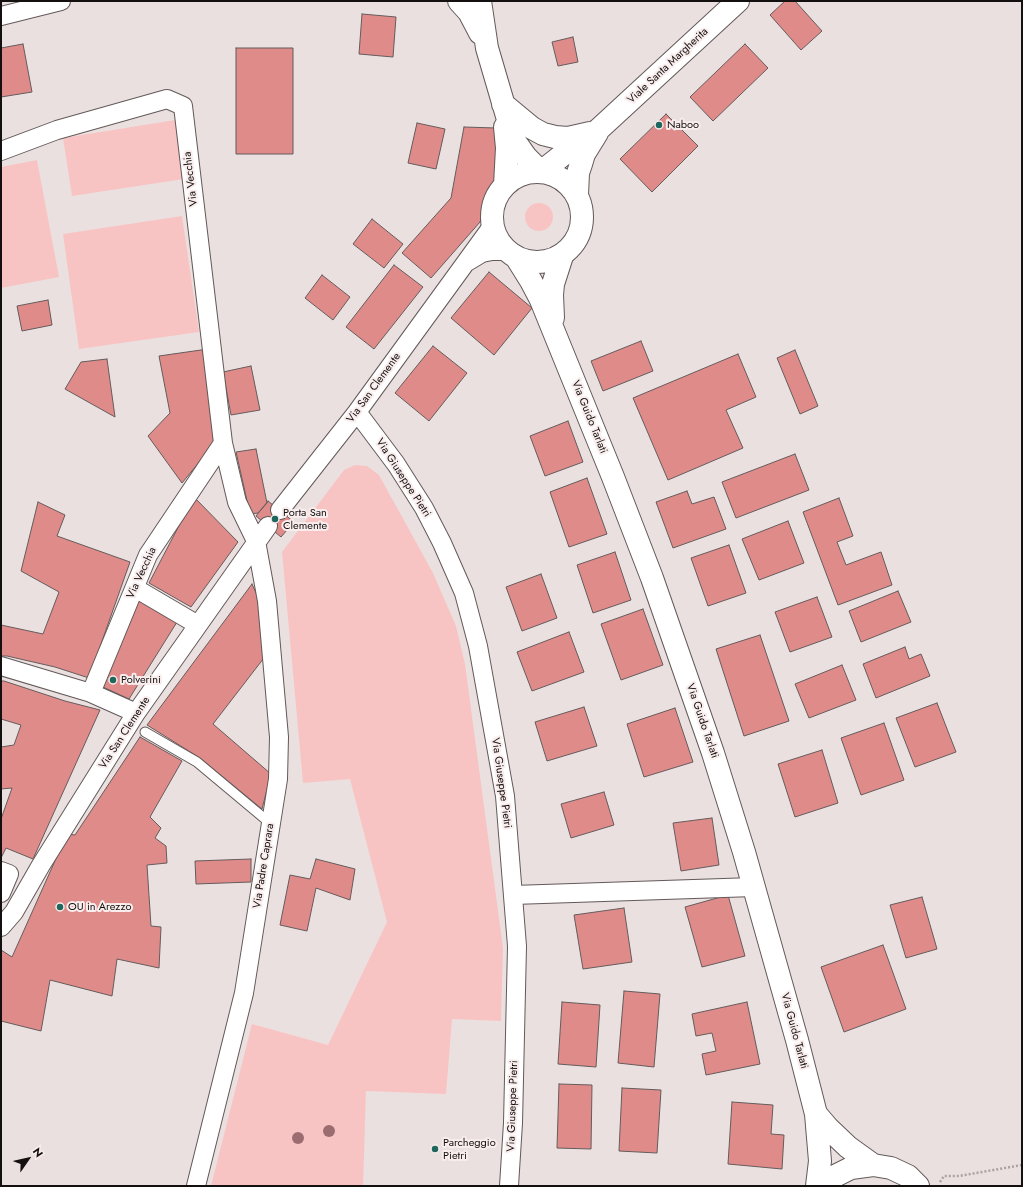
<!DOCTYPE html>
<style>
body{margin:0}
#map{position:relative;width:1023px;height:1187px;overflow:hidden;background:#ebe0e0;font-family:Jost,sans-serif}
canvas{display:block}
.frame{position:absolute;inset:0;border:2px solid #13100f;pointer-events:none}
.north{position:absolute;left:8px;top:1139px;width:40px;height:40px;-webkit-text-stroke:3px #f9eded;paint-order:stroke;rotate:56deg;font-size:11px;font-weight:700;line-height:16px;text-align:center;color:#13100f}
.north::after{content:'';display:block;margin:auto;width:14px;height:18px;background:#13100f;clip-path:polygon(50% 0,100% 100%,50% 72%,0 100%)}
</style>
<div id="map">
<canvas width="1023" height="1187"></canvas>
<div class="frame"></div>
<div class="north">N</div>
</div>
<script>
const g = document.querySelector('canvas').getContext('2d');
g.lineJoin = 'round';
function paint(path, color) { g.fillStyle = color; g.fill(path, 'evenodd'); }
const toPath = rows => new Path2D(rows.map(r => 'M' + r).join(''));
function strokePath(path, color, width, dash) { g.strokeStyle = color; g.lineWidth = width; g.lineCap = dash ? 'butt' : 'round'; g.setLineDash(dash || []); g.stroke(path); }
function label(font, color, halo, rows, align = 'center') {
  g.font = font + ' Jost,sans-serif'; g.lineWidth = 4; g.setLineDash([]); g.textBaseline = 'middle'; g.strokeStyle = halo; g.fillStyle = color; for (const [text, x, y, turn = 0] of rows) {
    g.save(); g.translate(x, y); g.rotate((+turn || 0) * Math.PI / 180); g.textAlign = isNaN(turn) ? turn : align; if (halo) g.strokeText(text, 0, 0); g.fillText(text, 0, 0); g.restore();
  }
}
const green = toPath([
 [175,120,184,179,72,196,63,138],
 [37,160,59,277,1,288,1,167],
 '525 217a14 14 0 1 1 28 0a14 14 0 1 1-28 0Z',
 [182,216,199,332,79,349,63,234],
 [355,465,367,466,379,475,433,573,456,626,465,664,503,948,501,1021,452,1019,446,1094,366,1091,363,1186,211,1186,252,1024,328,1045,387,922,350,779,303,783,282,552,344,470]
]);
const building = toPath([
 [785,1,795,1,822,31,801,50,770,15,785,1],
 [362,14,396,17,393,57,359,54,362,14],
 [573,37,578,62,558,66,552,42,573,37],
 [23,44,32,92,1,97,1,48,23,44],
 [745,44,768,68,713,121,690,97,745,44],
 [236,48,293,48,293,154,236,154,236,48],
 [666,114,698,146,652,192,620,159,666,114],
 [417,123,445,129,436,169,408,163,417,123],
 [464,127,496,128,499,172,480,222,431,278,402,253,451,198,464,127],
 [372,219,403,244,384,268,353,244,372,219],
 [394,265,423,287,374,349,346,327,394,265],
 [489,272,532,308,494,355,451,318,489,272],
 [322,275,350,297,333,320,305,298,322,275],
 [48,300,52,325,22,331,17,306,48,300],
 [641,341,653,371,603,391,591,361,641,341],
 [433,346,467,373,429,421,395,393,433,346],
 [208,349,220,437,182,483,148,436,170,413,159,356,208,349],
 [795,350,818,406,800,414,777,358,795,350],
 [738,354,756,397,726,410,743,448,668,480,633,398,738,354],
 [107,359,115,417,65,389,81,362,107,359],
 [251,366,260,410,231,415,223,372,251,366],
 [568,421,583,462,545,476,530,436,568,421],
 [256,449,267,503,258,513,250,514,236,452,256,449],
 [795,454,809,490,736,518,722,482,795,454],
 [587,478,607,534,569,547,550,492,587,478],
 [687,491,692,504,714,497,726,529,673,548,656,502,687,491],
 [194,497,238,542,191,607,149,583,194,497],
 [839,498,853,536,837,542,846,565,881,552,892,585,838,605,803,512,839,498],
 [268,501,294,522,281,537,256,516,268,501],
 [38,502,65,515,57,536,130,562,89,678,55,667,7,656,1,656,1,625,43,634,59,592,21,571,38,502],
 [788,521,804,563,759,580,742,539,788,521],
 [729,545,746,593,708,606,691,558,729,545],
 [615,552,631,600,593,613,577,565,615,552],
 [541,574,557,618,522,631,506,587,541,574],
 [252,584,262,606,267,654,213,724,271,774,262,809,200,758,147,725,252,584],
 [898,591,911,622,861,642,849,611,898,591],
 [817,597,832,637,790,652,775,612,817,597],
 [139,600,177,622,129,699,103,687,139,600],
 [643,609,663,665,621,680,601,624,643,609],
 [569,632,584,672,532,691,517,652,569,632],
 [760,635,789,721,744,736,716,649,760,635],
 [905,647,909,659,921,654,930,676,876,698,863,664,905,647],
 [842,665,856,700,809,718,795,684,842,665],
 [1,681,4,681,65,701,100,710,33,859,6,848,1,858,1,819,12,788,1,789,1,747,14,745,21,725,1,719,1,681],
 [937,703,956,752,915,767,896,718,937,703],
 [584,707,597,746,547,761,535,722,584,707],
 [675,708,693,762,644,777,627,724,675,708],
 [884,723,904,780,861,795,841,738,884,723],
 [140,737,182,761,150,817,161,828,155,838,166,846,167,863,147,865,151,926,161,927,159,968,117,959,112,996,50,980,41,1031,1,1021,1,950,12,957,67,834,75,835,140,737],
 [822,750,838,803,795,817,778,764,822,750],
 [604,792,614,825,571,838,561,804,604,792],
 [712,818,719,865,681,871,673,823,712,818],
 [251,859,251,882,196,884,195,861,251,859],
 [316,859,355,869,350,900,316,888,307,931,280,925,290,875,310,879,316,859],
 [728,895,745,956,702,967,685,907,728,895],
 [922,897,937,949,906,958,890,905,922,897],
 [624,908,632,962,583,969,574,915,624,908],
 [883,945,906,1009,844,1032,821,967,883,945],
 [624,991,660,994,654,1067,618,1063,624,991],
 [562,1002,600,1005,596,1067,558,1064,562,1002],
 [747,1002,760,1064,706,1075,702,1054,716,1051,712,1033,696,1036,692,1014,747,1002],
 [559,1084,592,1085,591,1149,557,1148,559,1084],
 [622,1088,661,1090,657,1153,619,1151,622,1088],
 [732,1102,773,1105,771,1134,784,1135,782,1169,728,1164,732,1102]
]);
const path = toPath([
 [940,1182,944,1176,959,1176,1022,1165]
]);
const service = toPath([
 [145,732,197,762,270,823]
]);
const minor = toPath([
 [1,16,61,1],
 [1,151,57,130,167,99,183,106,223,443,237,502,256,541,267,601,279,737,278,779,244,993,196,1186],
 [467,262,482,253,492,251,507,251],
 [357,412,396,464,424,508,442,543,464,593,478,646,505,796,517,946,513,1123,509,1186],
 [280,510,357,412,493,225],
 [135,588,198,625],
 [1,666,91,693,136,713],
 [91,693,148,555,223,443],
 [1,871,9,874,1,893],
 [513,895,754,887],
 [1,927,14,912,41,865,136,713,268,526]
]);
const secondary = toPath([
 [459,1,469,12,480,33],
 [480,1,487,48,514,140,526,157,541,172,569,150,598,130,738,1],
 [503,104,532,128,543,134,555,137,568,138,590,133],
 '492 217a45 45 0 1 1 90 0a45 45 0 1 1-90 0Z',
 [505,185,507,148,505,127],
 [577,195,578,173,581,164,584,154,597,133],
 [516,257,531,281,541,300,613,477,652,578,713,753,744,852,797,1040,816,1114,820,1161,817,1186],
 [553,318,552,295,553,284,562,256],
 [816,1114,828,1128,848,1147,873,1165],
 [824,1186,831,1178,851,1168,873,1165,891,1168,908,1176,918,1186]
]);
const trees = [
 [329,1131],
 [298,1138]
];
const markers = [
 [659,125,4,"#1e675d"],
 [275,519,4,"#1e675d"],
 [113,680,4,"#1e675d"],
 [60,907,4,"#1e675d"],
 [435,1149,4,"#1e675d"]
];
const streetNames = [
 ["Viale Santa Margherita",668,66,-43],
 ["Via Vecchia",191,179,-97],
 ["Via San Clemente",374,388,-54],
 ["Via Guido Tarlati",589,417,68],
 ["Via Giuseppe Pietri",403,478,57],
 ["Via Vecchia",142,573,-65],
 ["Via Guido Tarlati",702,721,71],
 ["Via San Clemente",125,733,-57],
 ["Via Giuseppe Pietri",501,783,82],
 ["Via Padre Caprara",264,866,-81],
 ["Via Guido Tarlati",794,1031,75],
 ["Via Giuseppe Pietri",513,1106,-88]
];
const poiNames = [
 ["Naboo",667,125],
 ["Porta San",283,513],
 ["Clemente",283,526],
 ["Polverini",121,680],
 ["OU in Arezzo",68,907],
 ["Parcheggio",443,1143],
 ["Pietri",443,1156]
];
paint(green, '#f8c4c3');
paint(building, '#df8b8a');
strokePath(building, '#655b5b', 1);
strokePath(service, '#635959', 11);
strokePath(minor, '#635959', 20);
strokePath(secondary, '#635959', 24);
strokePath(path, '#aaa1a1', 2.5, [2, 2]);
strokePath(service, '#fff', 9);
strokePath(minor, '#fff', 18);
strokePath(secondary, '#fff', 22);
g.fillStyle = '#9b6d71';
for (const [x, y] of trees) { g.beginPath(); g.arc(x, y, 6, 0, 2 * Math.PI); g.fill(); }
for (const [x, y, r, color] of markers) { const dot = new Path2D(); dot.arc(x, y, r, 0, 2 * Math.PI); g.fillStyle = color; g.fill(dot); strokePath(dot, '#f9eded', 1.5); }
label('11px', '#13100f', '#f9eded', streetNames);
label('11px', '#13100f', '#f9eded', poiNames, 'left');
</script>
